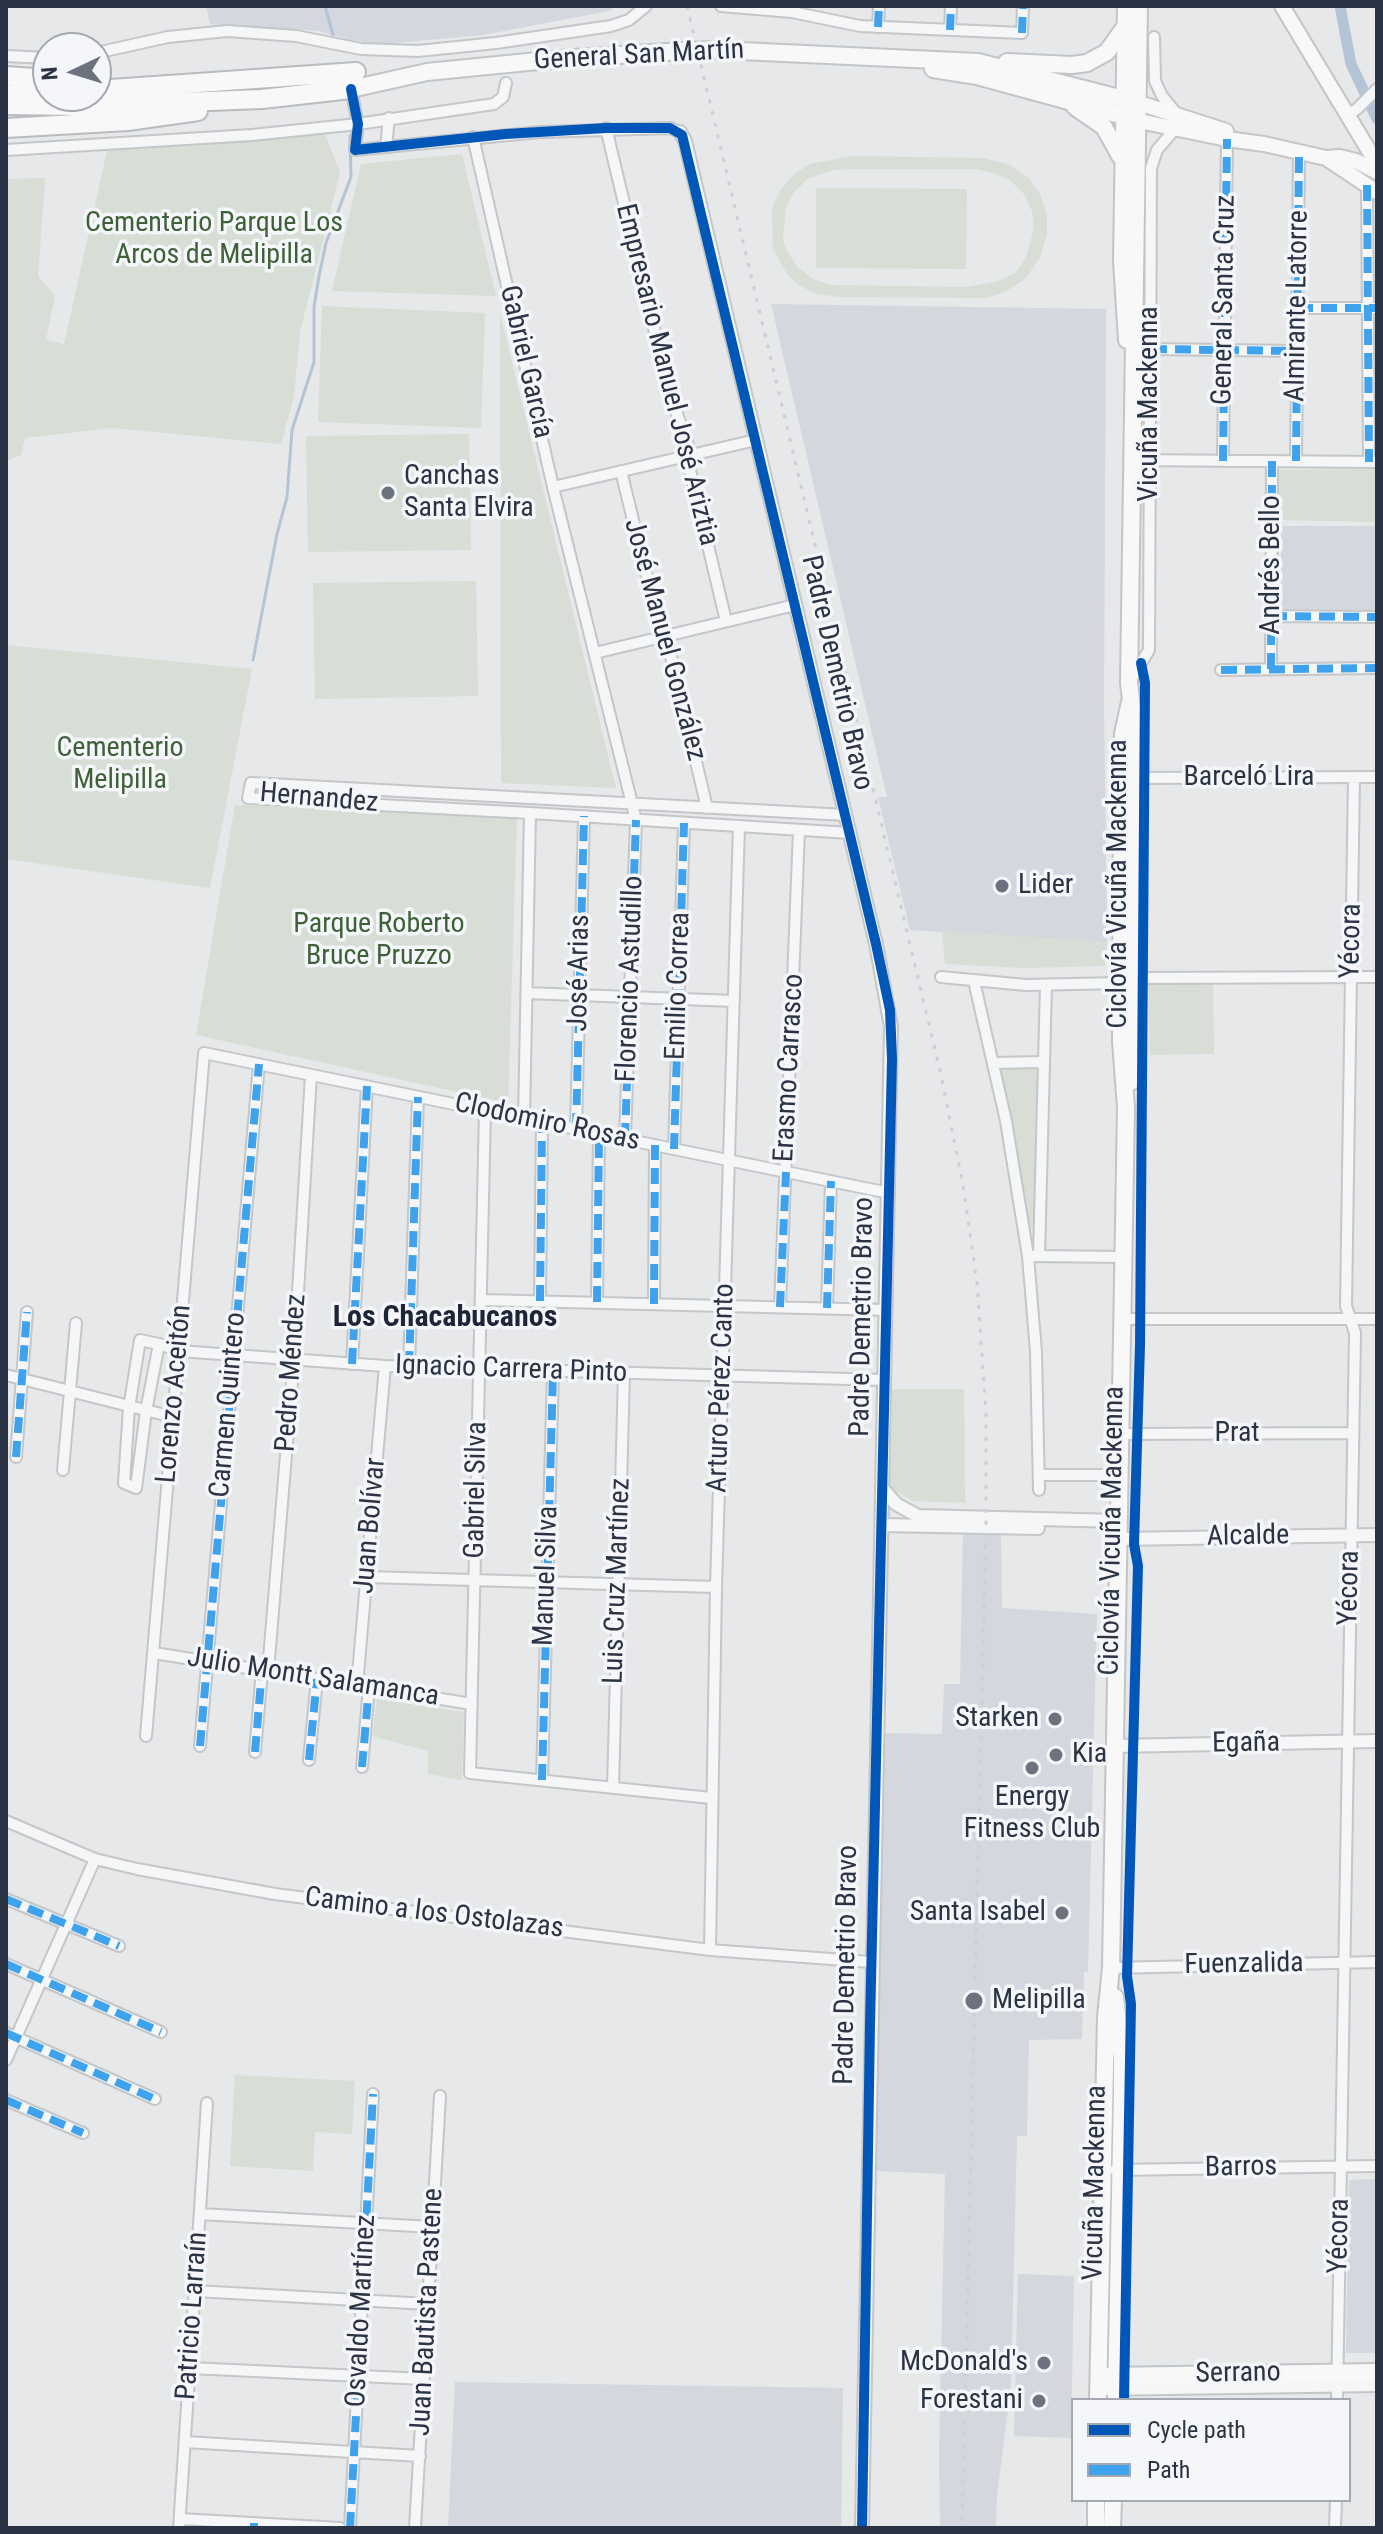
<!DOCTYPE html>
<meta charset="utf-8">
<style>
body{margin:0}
#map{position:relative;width:1383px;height:2534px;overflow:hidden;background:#e6e8ea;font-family:"Roboto Condensed",sans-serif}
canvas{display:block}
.frame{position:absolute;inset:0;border:8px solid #2b3445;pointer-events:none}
.legend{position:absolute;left:1071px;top:2398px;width:280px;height:104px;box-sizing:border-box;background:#f4f6f9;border:2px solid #a4a8b1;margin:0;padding:10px 14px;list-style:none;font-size:24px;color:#2b3445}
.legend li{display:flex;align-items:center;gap:16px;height:40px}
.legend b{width:40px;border:2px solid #a4a8b1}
.north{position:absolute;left:32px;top:32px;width:80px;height:80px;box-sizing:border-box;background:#f4f6f9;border:2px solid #a4a8b1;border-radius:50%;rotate:266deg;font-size:22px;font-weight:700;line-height:32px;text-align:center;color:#2b3445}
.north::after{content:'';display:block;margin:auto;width:28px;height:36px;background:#6c737f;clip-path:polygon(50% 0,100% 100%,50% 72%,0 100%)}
</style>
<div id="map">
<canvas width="1383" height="2534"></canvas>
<div class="frame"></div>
<ul class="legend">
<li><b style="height:10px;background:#0057b8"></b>Cycle path</li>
<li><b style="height:10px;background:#3ea3ec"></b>Path</li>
</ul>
<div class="north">N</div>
</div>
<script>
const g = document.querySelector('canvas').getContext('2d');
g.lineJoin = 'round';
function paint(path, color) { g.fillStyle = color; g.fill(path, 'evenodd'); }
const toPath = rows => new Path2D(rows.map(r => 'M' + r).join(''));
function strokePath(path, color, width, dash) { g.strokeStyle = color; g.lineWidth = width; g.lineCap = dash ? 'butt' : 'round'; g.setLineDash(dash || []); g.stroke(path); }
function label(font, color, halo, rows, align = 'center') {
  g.font = font + ' "Roboto Condensed",sans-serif'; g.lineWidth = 7; g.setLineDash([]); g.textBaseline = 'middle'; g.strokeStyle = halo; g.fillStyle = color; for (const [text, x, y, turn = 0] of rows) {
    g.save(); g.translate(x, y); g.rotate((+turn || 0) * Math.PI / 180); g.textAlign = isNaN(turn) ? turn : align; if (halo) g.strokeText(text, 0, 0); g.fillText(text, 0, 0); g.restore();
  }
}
const built = toPath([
 [206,6,616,6,609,11,483,35,384,44,351,40,318,31,210,24],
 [771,304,1106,309,1104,703,1107,942,910,930,878,797,887,797],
 [1281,526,1377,526,1377,610,1281,609],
 [963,1532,1001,1533,1002,1608,1097,1614,1088,1971,1084,1972,1082,2039,1029,2040,1027,2136,1017,2136,1011,2386,997,2496,996,2528,940,2528,939,2453,945,2174,874,2171,883,1733,942,1734,944,1684,960,1684],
 [1377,2179,1377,2353,1346,2353,1349,2180],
 [1018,2274,1074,2276,1071,2438,1014,2436],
 [455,2382,843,2388,841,2528,448,2528]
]);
const green = toPath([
 [325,133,340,173,300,332,294,396,281,444,112,428,25,438,21,455,6,461,6,179,45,178,38,276,55,295,46,340,64,344,107,151],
 [462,154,496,296,332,291,361,164],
 [853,156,982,158,1008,164,1028,177,1040,194,1047,215,1047,235,1040,258,1025,279,1008,290,988,298,840,297,817,294,800,286,787,274,773,249,772,209,779,192,793,175,809,164],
 [851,169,976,169,993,173,1010,180,1024,194,1032,211,1034,228,1026,258,1016,272,999,281,967,287,831,285,813,279,797,266,786,250,783,238,786,208,794,192,808,179,832,170],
 [816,188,967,189,966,269,816,268],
 [322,306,485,313,481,428,318,422],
 [500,313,616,788,501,783],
 [469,434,471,550,308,552,306,436],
 [1377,469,1377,522,1278,520,1278,470],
 [476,581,478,696,315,699,313,583],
 [6,645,252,669,210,888,6,859],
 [235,805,517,816,508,1103,196,1035],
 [942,931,1107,942,1105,966,1024,968,945,964],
 [1213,979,1214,1054,1150,1055,1148,980],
 [999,1068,1039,1068,1037,1229,1029,1229],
 [881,1389,964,1389,965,1503,913,1501,892,1489,883,1479],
 [377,1699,421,1703,421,1706,464,1712,462,1780,428,1774,428,1751,372,1736],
 [235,2075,355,2081,352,2134,315,2132,313,2171,230,2166]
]);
const stream = toPath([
 [325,6,333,35],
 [253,660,277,534,287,497,292,430,314,362,314,307,319,276,326,243,351,177,350,136]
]);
const canal = toPath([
 [1340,6,1351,64,1377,119]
]);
const minor = toPath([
 [721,6,792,12,860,26,1022,33,1023,6],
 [878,27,879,6],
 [950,30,951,6],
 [1154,37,1155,81,1162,96,1176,113],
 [96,53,168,37,227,31,296,36,361,49,418,51,496,43,611,26,629,20,646,6],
 [6,56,48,58],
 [351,89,358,124,355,150,540,132,670,128,680,132],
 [1347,115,1357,109,1377,89],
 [606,128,669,391,688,445,689,466,726,621],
 [473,137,553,487,636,820,625,1139],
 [386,147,389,118],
 [6,150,252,135,358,124,494,104,503,97,506,83],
 [1367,185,1369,462],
 [1297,308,1377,308],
 [1151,349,1297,351],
 [1131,460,1377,462],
 [1223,461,1227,139],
 [1296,461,1299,152],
 [621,471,660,630,668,644,707,808],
 [553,487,756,440],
 [1271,616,1377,617],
 [595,653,795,605],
 [1271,669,1272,461],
 [1221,670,1377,668],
 [1132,678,1149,650,1151,168,1157,150,1175,129],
 [1131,778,1377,777],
 [846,815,251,783,248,798,530,813,850,833],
 [941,977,1026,985,1120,983,1135,978,1377,977],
 [974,981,1006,1121,1028,1256,1036,1352,1039,1490],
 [526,993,734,1001],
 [993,1063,1044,1062],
 [485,1110,470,1773,711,1798],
 [524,1118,530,813],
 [576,1129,584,816],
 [674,1149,684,823],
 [1034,1256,1124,1257],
 [1039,1256,1046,985],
 [482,1300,886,1310],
 [540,1301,542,1122],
 [597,1302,599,1134],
 [654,1304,655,1145],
 [780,1307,799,830],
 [827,1308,831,1181],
 [1123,1319,1377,1319],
 [159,1344,146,1411,136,1488,124,1483,129,1408,140,1340,159,1344,179,1351,385,1366,884,1380],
 [352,1364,367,1086],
 [409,1367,418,1097],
 [6,1375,173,1417],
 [1121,1434,1353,1433],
 [16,1457,27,1312],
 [63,1470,76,1323],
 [1039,1475,1120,1475],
 [367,1577,716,1587],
 [154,1653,472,1704],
 [268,1671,294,1359,311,1075],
 [357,1685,385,1366],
 [146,1736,204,1053,889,1193],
 [200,1746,259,1064],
 [255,1752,262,1670],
 [309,1760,317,1679],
 [362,1767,369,1687],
 [542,1780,553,1371],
 [613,1788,624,1373],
 [6,1821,95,1859,137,1869,275,1894,710,1950,871,1962],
 [6,1899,119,1946],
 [710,1950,716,1587,739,826],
 [6,1964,161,2032],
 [1111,1968,1377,1962],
 [6,2033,155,2099],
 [6,2060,95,1859],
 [6,2100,83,2133],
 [1115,2170,1377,2166],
 [200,2214,433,2227],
 [195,2291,428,2304],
 [190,2368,424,2379],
 [1337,2400,1355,1333,1346,1306,1354,777],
 [185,2442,420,2456],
 [180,2519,340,2528],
 [179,2528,207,2103],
 [350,2528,373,2094],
 [415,2528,440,2096],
 [1335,2528,1336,2500]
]);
const tertiary = toPath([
 [680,132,685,141,876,944,891,1027,862,2528],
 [884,1490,896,1504,918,1516,1119,1521],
 [882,1525,1038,1528],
 [1118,1539,1377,1535],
 [1115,1746,1377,1741],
 [1098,2389,1377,2385]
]);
const secondary = toPath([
 [1282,6,1377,164],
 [1139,103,1226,131],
 [1139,121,1227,139,1264,144,1326,158,1377,192],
 [1326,158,1340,157,1356,161,1377,172]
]);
const primary = toPath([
 [1126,6,1122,261,1127,340],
 [719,50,978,62,1139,103],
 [1007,62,1072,65,1087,63,1107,52,1124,28],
 [933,69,977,76,1131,118],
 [351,89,427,72,558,59,682,51],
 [1075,107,1104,127,1120,156],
 [1131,1082,1135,978,1135,733,1129,683,1139,6],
 [1115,1997,1122,2058,1122,2092,1116,2400],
 [1107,2376,1377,2372],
 [1098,2400,1106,2017,1111,1968,1126,1108,1121,1041,1122,778,1123,734,1130,702],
 [1096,2528,1096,2500],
 [1112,2528,1113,2500]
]);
const motorway = toPath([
 [6,76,48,79],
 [96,90,356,72],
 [11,94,48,93],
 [6,105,79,106,262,99,351,89],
 [6,128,128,121,198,111]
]);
const rail = toPath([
 [687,6,941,1075,963,1185,977,1283,986,1414,986,1527,962,2528]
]);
const primaryBridge = toPath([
 [682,51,719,50]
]);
const quiet = toPath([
 [878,27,879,6],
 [950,30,951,6],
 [1022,33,1023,6],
 [1367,185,1369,462],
 [1297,308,1377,308],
 [1151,349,1297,351],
 [1223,461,1227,139],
 [1296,461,1299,152],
 [1271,616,1377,617],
 [1271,669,1272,461],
 [1221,670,1377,668],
 [576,1129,584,816],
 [625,1139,636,820],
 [674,1149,684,823],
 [540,1301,542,1122],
 [597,1302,599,1134],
 [654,1304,655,1145],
 [780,1307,786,1172],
 [827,1308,831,1181],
 [352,1364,367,1086],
 [409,1367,418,1097],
 [16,1457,27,1312],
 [200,1746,259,1064],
 [255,1752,262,1670],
 [309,1760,317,1679],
 [362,1767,369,1687],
 [542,1780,553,1371],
 [6,1899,119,1946],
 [6,1964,161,2032],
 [6,2033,155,2099],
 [6,2100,83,2133],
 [254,2528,254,2523],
 [350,2528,373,2094]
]);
const cycleway = toPath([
 [351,89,358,124,355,150,506,134,606,128,670,128,682,135,876,944,890,1010,892,1059,870,2024,862,2528],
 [1124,2400,1131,2004,1127,1976,1138,1566,1134,1544,1140,1345,1145,683,1141,663]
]);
const markers = [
 [388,493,8,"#6c737f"],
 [1002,886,8,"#6c737f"],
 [1055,1719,8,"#6c737f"],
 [1056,1755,8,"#6c737f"],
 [1032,1768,8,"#6c737f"],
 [1062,1913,8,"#6c737f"],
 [974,2001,10,"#6c737f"],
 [1044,2363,8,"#6c737f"],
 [1039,2401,8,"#6c737f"]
];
const streetNames = [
 ["General San Martín",639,56,-3],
 ["General Santa Cruz",1225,300,-89],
 ["Almirante Latorre",1298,306,-89],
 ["Gabriel García",525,362,77],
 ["Empresario Manuel José Ariztia",666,375,76],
 ["Vicuña Mackenna",1150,404,-90],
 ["Andrés Bello",1272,565,-90],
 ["José Manuel González",664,640,75],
 ["Padre Demetrio Bravo",836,673,77],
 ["Barceló Lira",1249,778],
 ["Hernandez",319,799,5],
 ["Ciclovía Vicuña Mackenna",1119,884,-90],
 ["Yécora",1352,941,-89],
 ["José Arias",580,973,-89],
 ["Florencio Astudillo",631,979,-88],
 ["Emilio Correa",679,986,-88],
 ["Erasmo Carrasco",790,1068,-87],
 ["Clodomiro Rosas",547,1123,12],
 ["Padre Demetrio Bravo",863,1317,-89],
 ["Ignacio Carrera Pinto",511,1370,2],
 ["Pedro Méndez",292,1373,-86],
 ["Arturo Pérez Canto",722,1388,-88],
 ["Lorenzo Aceitón",175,1394,-85],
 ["Carmen Quintero",229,1405,-85],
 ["Prat",1237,1434],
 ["Gabriel Silva",477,1490,-89],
 ["Juan Bolívar",371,1526,-85],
 ["Ciclovía Vicuña Mackenna",1113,1531,-89],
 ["Alcalde",1248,1537,-1],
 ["Manuel Silva",547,1576,-88],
 ["Luis Cruz Martínez",618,1581,-88],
 ["Yécora",1350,1588,-89],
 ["Julio Montt Salamanca",313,1678,9],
 ["Egaña",1246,1744,-1],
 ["Camino a los Ostolazas",434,1914,7],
 ["Padre Demetrio Bravo",847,1965,-89],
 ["Fuenzalida",1244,1965,-1],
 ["Barros",1241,2168,-1],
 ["Vicuña Mackenna",1096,2183,-89],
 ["Yécora",1340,2236,-89],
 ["Osvaldo Martínez",362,2311,-87],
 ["Juan Bautista Pastene",428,2312,-87],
 ["Patricio Larraín",193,2316,-86],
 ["Serrano",1238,2374,-1]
];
const parkNames = [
 ["Cementerio Parque Los",214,224],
 ["Arcos de Melipilla",214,256],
 ["Cementerio",120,749],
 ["Melipilla",120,781],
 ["Parque Roberto",379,925],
 ["Bruce Pruzzo",379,957]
];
const poiNames = [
 ["Canchas",404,477],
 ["Santa Elvira",404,509],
 ["Lider",1018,886],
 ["Starken",1039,1719,"right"],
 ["Kia",1072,1755],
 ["Energy",1032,1798,"center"],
 ["Fitness Club",1032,1830,"center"],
 ["Santa Isabel",1046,1913,"right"],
 ["Melipilla",992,2001],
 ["McDonald's",1028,2363,"right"],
 ["Forestani",1023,2401,"right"]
];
const neighbourhoodNames = [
 ["Los Chacabucanos",445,1318]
];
paint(built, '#d4d7dd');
paint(green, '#d6ded6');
strokePath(stream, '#b4c4d5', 3);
strokePath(canal, '#b4c4d5', 11);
strokePath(minor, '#c4c6c8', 14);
strokePath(tertiary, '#c4c6c8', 16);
strokePath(secondary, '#c4c6c8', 18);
strokePath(primary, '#c2c5c8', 20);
strokePath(motorway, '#b8bbbf', 22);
strokePath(minor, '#f5f6f7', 10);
strokePath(tertiary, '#f5f6f7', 12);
strokePath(secondary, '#f8f8f8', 14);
strokePath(primary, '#f8f8f8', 16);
strokePath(motorway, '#f8f8f8', 18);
strokePath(rail, '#cecfd2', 3, [4, 8]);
strokePath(primaryBridge, '#c2c5c8', 20, []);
strokePath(primaryBridge, '#f8f8f8', 16);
strokePath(quiet, '#3ea3ec', 8, [16, 8]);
strokePath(cycleway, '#0057b8', 10);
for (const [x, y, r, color] of markers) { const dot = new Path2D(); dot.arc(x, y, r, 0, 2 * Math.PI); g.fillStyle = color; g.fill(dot); strokePath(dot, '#f4f6f9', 3); }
label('28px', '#2b3445', '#f4f6f9', streetNames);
label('28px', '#3f6138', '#f4f6f9', parkNames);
label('28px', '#2b3445', '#f4f6f9', poiNames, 'left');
label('bold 30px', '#1d2536', '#f4f6f9', neighbourhoodNames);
</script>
